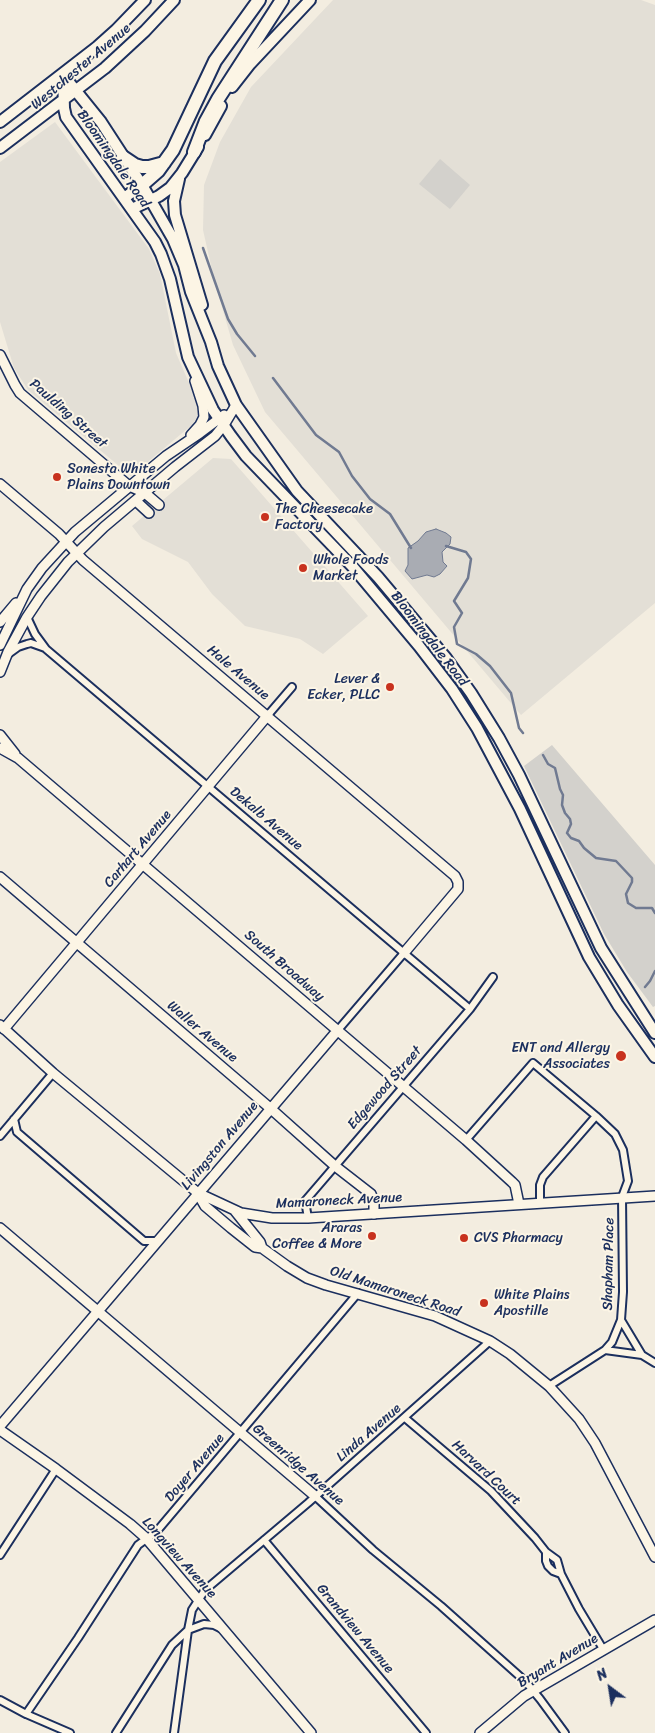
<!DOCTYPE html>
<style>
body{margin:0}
#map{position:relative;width:655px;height:1733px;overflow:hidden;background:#f3ede0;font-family:Sriracha,sans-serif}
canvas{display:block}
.north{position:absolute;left:585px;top:1663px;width:50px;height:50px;-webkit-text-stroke:4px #fcf5e5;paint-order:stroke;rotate:329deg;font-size:14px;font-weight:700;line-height:20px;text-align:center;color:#1b2f5e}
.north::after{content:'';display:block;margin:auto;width:18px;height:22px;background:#1b2f5e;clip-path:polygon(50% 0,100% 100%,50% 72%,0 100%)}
</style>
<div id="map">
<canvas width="655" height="1733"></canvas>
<div class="north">N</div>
</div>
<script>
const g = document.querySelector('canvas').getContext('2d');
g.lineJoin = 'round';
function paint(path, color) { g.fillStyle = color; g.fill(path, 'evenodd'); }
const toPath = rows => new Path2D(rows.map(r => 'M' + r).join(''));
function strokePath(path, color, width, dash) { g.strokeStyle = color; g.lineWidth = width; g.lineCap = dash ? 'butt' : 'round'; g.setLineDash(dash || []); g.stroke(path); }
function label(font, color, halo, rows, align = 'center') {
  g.font = font + ' Sriracha,sans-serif'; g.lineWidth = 4; g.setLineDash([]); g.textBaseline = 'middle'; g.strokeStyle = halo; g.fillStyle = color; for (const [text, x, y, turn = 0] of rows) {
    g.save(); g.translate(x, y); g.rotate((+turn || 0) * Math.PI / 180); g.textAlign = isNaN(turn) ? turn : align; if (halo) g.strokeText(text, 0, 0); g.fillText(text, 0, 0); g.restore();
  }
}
const built = toPath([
 [333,0,641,0,655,5,655,603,521,715,265,412,233,345,215,283,203,230,204,185,220,142,251,87],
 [55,122,149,249,160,274,176,353,196,399,198,415,193,424,131,476,28,390,14,368,0,322,0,162],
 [213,458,231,459,368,616,323,654,300,639,245,626,212,594,188,562,142,539,132,526]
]);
const green = toPath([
 [440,159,470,185,450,209,419,184],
 [552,745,655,865,655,1006,653,1007,627,972,604,934,524,766]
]);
const water = toPath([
 [436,529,446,533,451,537,450,544,442,552,443,562,447,566,440,574,434,577,427,575,412,579,405,571,408,565,408,548,418,541,426,532,436,529]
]);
const stream = toPath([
 [203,248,228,319,237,334,255,356],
 [273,378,316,435,339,452,352,476,370,499,390,514,411,548],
 [446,546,466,552,471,559,468,578,454,601,462,613,454,627,457,644,476,654,490,666,511,693,519,728,523,733],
 [543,755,548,764,555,768,560,789,563,795,562,805,565,813,570,819,571,824,567,833,571,838,579,841,584,848,596,858,616,861,632,878,632,882,626,894,628,903,636,908,652,908,655,913],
 [645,987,650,981,655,971]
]);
const minor = toPath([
 [27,617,35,634,46,649,470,1009],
 [7,655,18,647,27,644,31,643,45,648],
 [268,715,292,687],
 [338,1030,404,953],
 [14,1119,17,1132,144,1241,158,1241],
 [0,1136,53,1073],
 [466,1140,533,1063,596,1116,615,1134,623,1150,628,1181,622,1197,623,1292,621,1320,612,1342,605,1350,549,1386],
 [540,1203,540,1185,543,1177,596,1116],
 [308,1218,305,1201,470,1009,493,977],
 [621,1320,642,1355],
 [605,1350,642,1355,655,1363],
 [405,1418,491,1491,535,1538,546,1552,557,1560,561,1574,579,1609,603,1649],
 [315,1496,373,1550,441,1606,525,1681,540,1699,565,1733],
 [264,1540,426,1733],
 [546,1552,546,1561,548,1566,553,1571,561,1574],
 [0,1555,56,1469],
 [0,1700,26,1714,70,1733],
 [26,1714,78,1638,138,1545,157,1531,358,1293],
 [116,1733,172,1645,188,1630,192,1610,205,1590,308,1503,490,1341],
 [174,1733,188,1630,204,1624,214,1625,220,1628]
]);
const tertiary = toPath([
 [0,484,59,534,83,560,455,876,458,882,458,889,404,953],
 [145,493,159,505],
 [136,501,149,513],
 [0,735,15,754],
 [0,748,18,758,466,1140,512,1182,515,1185,519,1204],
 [0,877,270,1108,335,1166,371,1194,374,1201,374,1214],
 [4,1029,268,715],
 [0,1228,315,1496],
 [0,1426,338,1030],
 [0,1430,56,1469,130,1524,146,1538,311,1733],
 [480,1733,524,1696,655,1620]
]);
const secondary = toPath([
 [0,355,15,385,20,393,129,486,145,493],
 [191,435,200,425,204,417,203,406,195,381],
 [0,622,16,603],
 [0,645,27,589,42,568,75,532,166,456,200,433,224,415],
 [0,672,8,652,27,617,41,596,68,562,104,527,175,467,215,436,224,425,236,405],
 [0,1025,53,1073,198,1193,241,1213,272,1218,308,1218,655,1196],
 [198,1194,205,1206,231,1228,255,1247,262,1248,287,1266,307,1278,326,1285,435,1316,490,1341,510,1354,549,1386,579,1419,595,1443,655,1557],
 [235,1211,260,1242,262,1248]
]);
const primary = toPath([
 [63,75,64,108,66,117,155,242,161,254,170,279,188,357,213,410,231,436,246,456,352,566,419,646,452,689,477,728,520,809,589,957,618,1005,655,1057],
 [63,75,101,122,142,185,173,239,184,265,191,292,211,342,218,366,236,405,297,491,378,577,446,658,471,693,499,738,519,775,601,948,655,1033],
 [232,87,250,64,310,0],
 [0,122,97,47,116,30,145,0],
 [205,135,221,106],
 [0,148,105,68,145,31,174,0],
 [179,179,174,201,175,215,202,305],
 [124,198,142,185],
 [132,209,159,196,170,188,182,173,198,147]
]);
const motorway = toPath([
 [194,152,206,121,218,99,282,0],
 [123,157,135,165,142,167,149,167,164,163],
 [142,185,158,171,173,150,215,61,259,0]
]);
const markers = [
 [57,477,5,"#c8321e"],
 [265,517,5,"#c8321e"],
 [303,568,5,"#c8321e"],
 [390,687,5,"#c8321e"],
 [621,1056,6,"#c8321e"],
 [372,1236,5,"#c8321e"],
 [464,1238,5,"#c8321e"],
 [484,1303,5,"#c8321e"]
];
const streetNames = [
 ["Westchester Avenue",81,67,-40],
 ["Bloomingdale Road",113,159,55],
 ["Paulding Street",68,414,41],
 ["Bloomingdale Road",429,639,52],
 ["Hale Avenue",238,673,40],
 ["Dekalb Avenue",266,819,40],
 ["Carhart Avenue",138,849,-50],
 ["South Broadway",284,966,41],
 ["Waller Avenue",202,1032,40],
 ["Edgewood Street",385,1088,-49],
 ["Livingston Avenue",220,1146,-50],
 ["Mamaroneck Avenue",339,1201,-3],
 ["Shapham Place",609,1264,-89],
 ["Old Mamaroneck Road",395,1292,18],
 ["Linda Avenue",369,1433,-41],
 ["Greenridge Avenue",298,1465,41],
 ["Doyer Avenue",195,1468,-50],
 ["Harvard Court",486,1473,43],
 ["Longview Avenue",179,1558,48],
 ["Grandview Avenue",355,1629,50],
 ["Bryant Avenue",558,1661,-31]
];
const poiNames = [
 ["Sonesta White",67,469],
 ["Plains Downtown",67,485],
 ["The Cheesecake",275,509],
 ["Factory",275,525],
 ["Whole Foods",313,560],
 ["Market",313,576],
 ["Lever &",380,679,"right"],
 ["Ecker, PLLC",380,695,"right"],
 ["ENT and Allergy",610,1048,"right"],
 ["Associates",610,1064,"right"],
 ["Araras",362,1228,"right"],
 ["Coffee & More",362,1244,"right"],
 ["CVS Pharmacy",474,1238],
 ["White Plains",494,1295],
 ["Apostille",494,1311]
];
paint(built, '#e3dfd6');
paint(green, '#d3d1cc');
paint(water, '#a9acb3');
strokePath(water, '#707a91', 1);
strokePath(stream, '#707a91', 2.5);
strokePath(minor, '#1b2f5e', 10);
strokePath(tertiary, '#1b2f5e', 12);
strokePath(secondary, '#1b2f5e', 12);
strokePath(primary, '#1b2f5e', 14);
strokePath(motorway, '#1b2f5e', 16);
strokePath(minor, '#fcf5e5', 6);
strokePath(tertiary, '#fcf5e5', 9);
strokePath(secondary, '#fcf5e5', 9);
strokePath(primary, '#fcf5e5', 10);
strokePath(motorway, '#fcf5e5', 12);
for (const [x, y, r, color] of markers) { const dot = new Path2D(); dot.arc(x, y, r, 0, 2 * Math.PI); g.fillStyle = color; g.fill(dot); strokePath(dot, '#fcf5e5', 2); }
label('14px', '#1b2f5e', '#fcf5e5', streetNames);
label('14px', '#1b2f5e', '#fcf5e5', poiNames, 'left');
</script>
